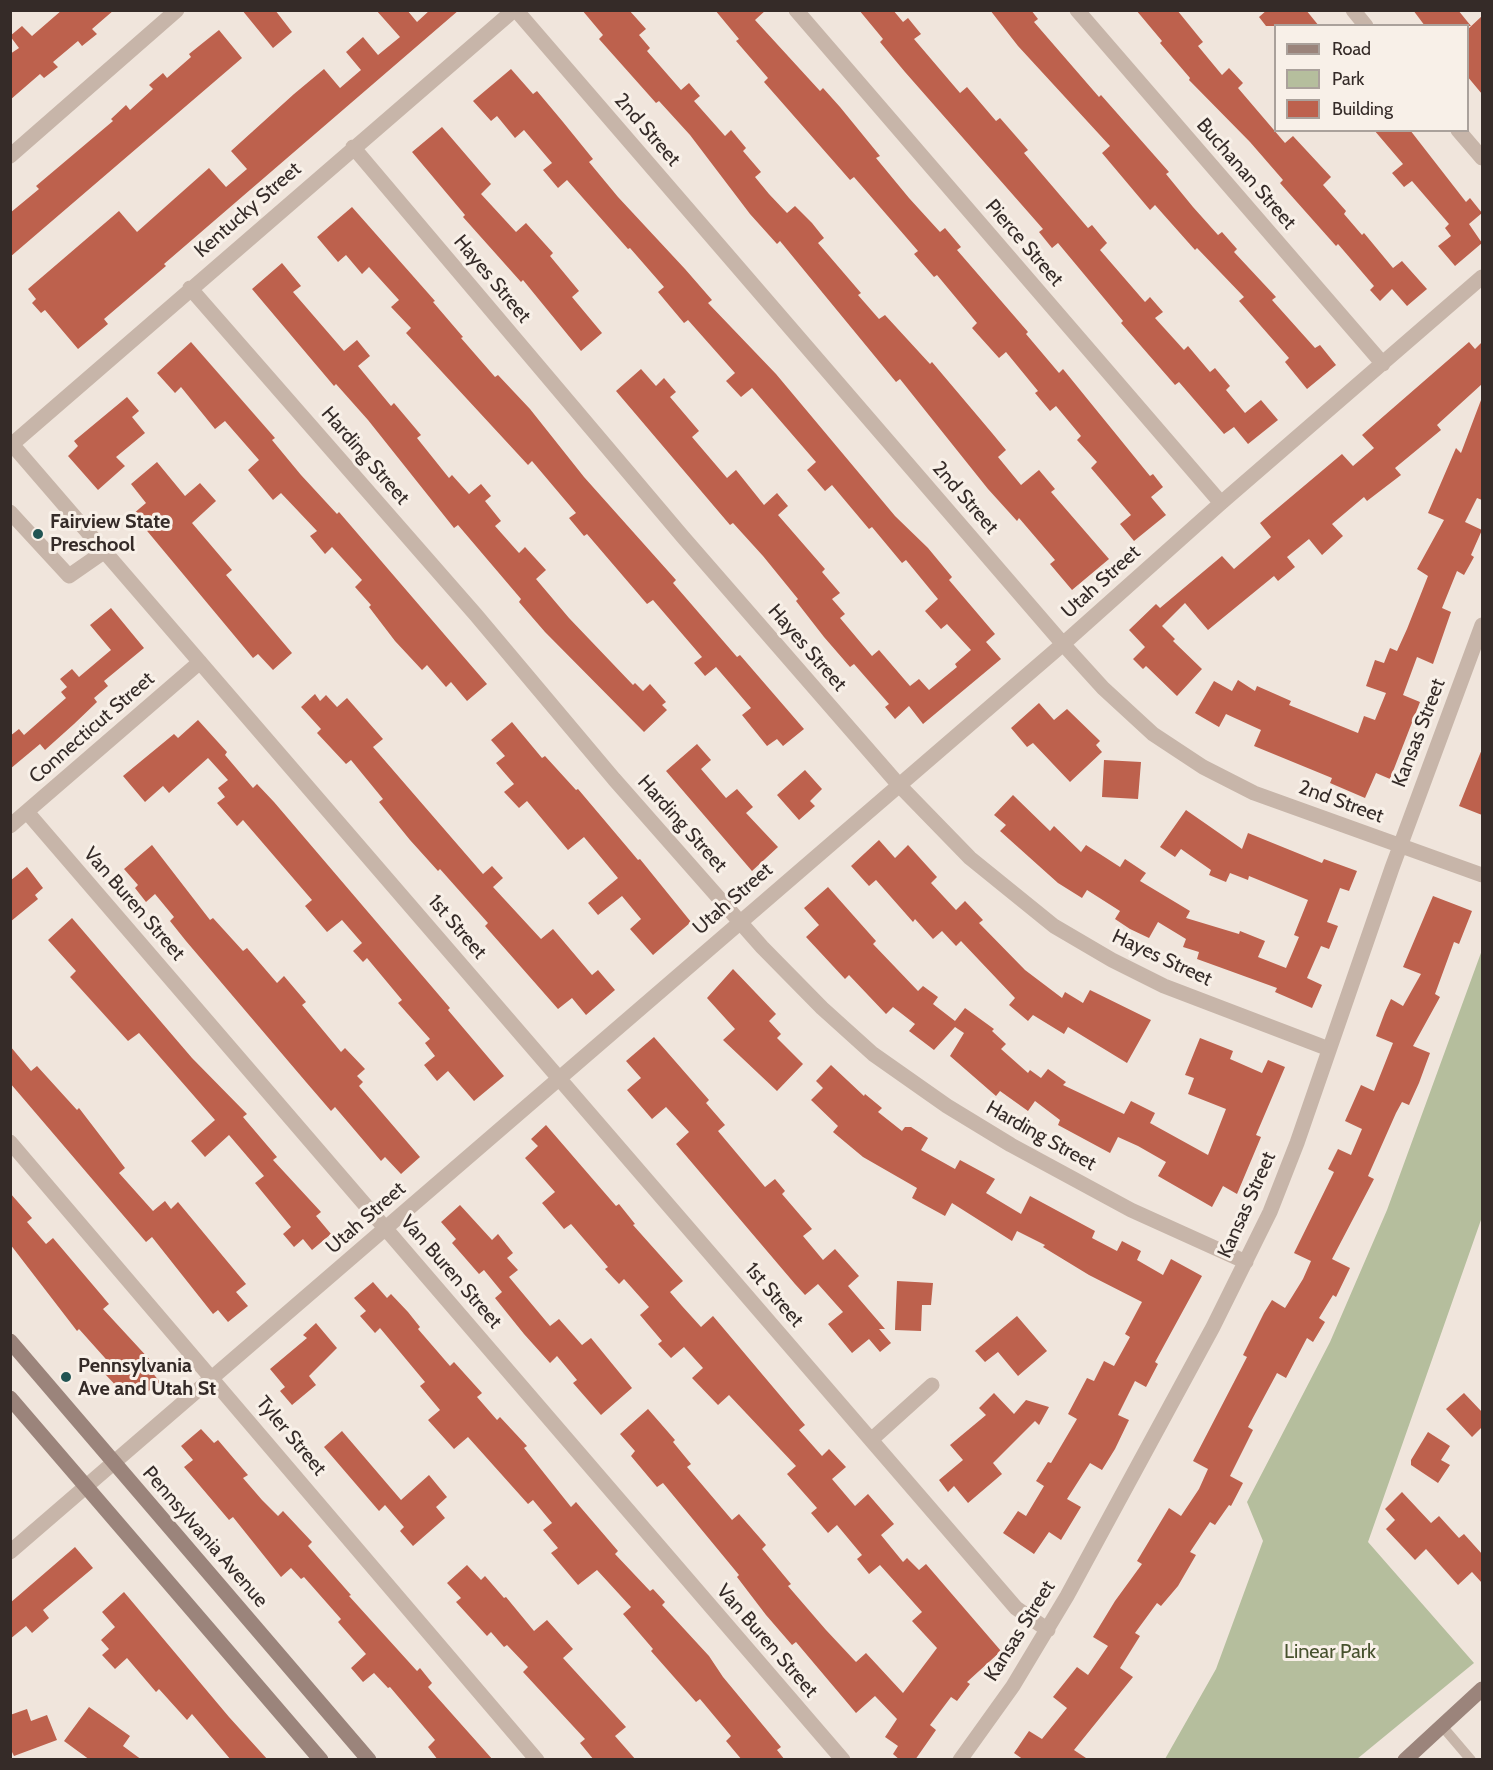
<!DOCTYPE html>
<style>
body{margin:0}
#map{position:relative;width:1493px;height:1770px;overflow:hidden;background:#f0e5dc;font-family:Cabin,sans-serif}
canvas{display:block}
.frame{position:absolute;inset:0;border:12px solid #352b28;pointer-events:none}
.legend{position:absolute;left:1274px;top:24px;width:195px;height:108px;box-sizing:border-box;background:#f8f0e8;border:2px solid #aaa19b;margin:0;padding:8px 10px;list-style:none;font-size:18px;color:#352b28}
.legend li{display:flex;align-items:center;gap:12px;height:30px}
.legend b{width:30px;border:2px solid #aaa19b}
</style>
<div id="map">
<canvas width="1493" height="1770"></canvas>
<div class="frame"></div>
<ul class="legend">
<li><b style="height:8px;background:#9b847b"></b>Road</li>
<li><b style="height:16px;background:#b5be9d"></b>Park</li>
<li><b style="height:16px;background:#bd614d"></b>Building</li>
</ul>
</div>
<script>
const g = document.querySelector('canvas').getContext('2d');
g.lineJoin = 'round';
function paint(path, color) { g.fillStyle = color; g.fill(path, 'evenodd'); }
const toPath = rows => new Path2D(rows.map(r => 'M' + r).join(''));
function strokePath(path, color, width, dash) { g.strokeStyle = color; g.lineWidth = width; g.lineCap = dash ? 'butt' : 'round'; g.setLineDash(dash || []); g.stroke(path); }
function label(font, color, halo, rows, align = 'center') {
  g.font = font + ' Cabin,sans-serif'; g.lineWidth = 6; g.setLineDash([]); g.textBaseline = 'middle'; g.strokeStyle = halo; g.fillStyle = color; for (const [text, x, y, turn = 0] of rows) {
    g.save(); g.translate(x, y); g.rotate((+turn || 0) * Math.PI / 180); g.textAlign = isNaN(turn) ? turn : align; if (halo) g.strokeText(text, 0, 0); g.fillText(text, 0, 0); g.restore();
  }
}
const green = toPath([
 [1482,950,1482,1217,1368,1542,1474,1663,1357,1759,1165,1759,1216,1669,1263,1541,1247,1502,1330,1342,1387,1210]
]);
const building = toPath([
 [62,10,114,10,92,29,97,34,82,46,78,41,53,62,58,67,44,78,40,74,10,100,10,54,19,48,10,36,22,26,32,36],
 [242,10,275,10,292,32,273,48],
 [376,10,407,10,417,22,430,10,459,10,164,264,166,266,104,319,108,324,78,349,45,310,41,313,32,303,36,299,28,289,119,211,137,232,209,168,226,187,247,169,231,151,294,94,324,69,340,88,361,70,346,52,363,37,378,55,400,37],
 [582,10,629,10,646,29,639,35,650,48,647,51,681,90,689,83,700,96,694,101,725,136,731,130,746,148,743,151,761,172,755,177,769,194,787,213,795,206,812,223,824,238,818,243,861,293,858,295,879,319,885,315,930,364,932,362,992,433,1006,450,998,457,1021,485,1039,470,1055,489,1051,492,1109,559,1072,590,1050,564,1055,560,1019,518,1017,521,988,489,900,379,896,382,780,241,777,244,750,214,690,135,659,101,656,103,599,39,603,35],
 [715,10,766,10,755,20,820,91,823,88,840,107,880,156,876,158,909,198,940,232,945,228,961,247,957,250,1028,332,1026,334,1059,373,1063,369,1150,476,1153,474,1163,487,1151,497,1166,515,1134,541,1120,524,1131,515,1091,468,1097,462,1077,440,1081,436,1056,406,1050,411,1035,393,1038,391,1006,352,999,358,972,328,977,323,937,275,934,277,914,254,918,251,854,177,850,180,764,82,768,78,736,41,739,39],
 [859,10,893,10,903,22,908,18,921,34,914,39,960,93,967,87,996,121,1000,118,1028,150,1024,153,1088,228,1092,225,1107,243,1100,250,1145,302,1150,297,1163,312,1155,318,1184,350,1188,346,1210,372,1215,368,1230,386,1226,390,1245,413,1261,400,1278,420,1248,444,1234,427,1224,434,1179,382,1175,385,1121,323,1123,321,1058,243,1052,248,1039,232,1043,229,905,72,880,42,883,39],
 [990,10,1031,10,1038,19,1034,22,1099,97,1101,95,1169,172,1166,174,1193,207,1218,235,1222,232,1237,249,1234,252,1276,297,1272,300,1315,348,1320,345,1336,365,1307,389,1285,362,1289,358,1239,301,1244,297,1197,248,1195,250,1155,205,1150,210,1102,153,1110,146,1018,46],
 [1136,10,1177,10,1203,42,1198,46,1222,75,1229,68,1243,83,1238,88,1285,143,1293,136,1331,177,1323,185,1346,211,1344,214,1362,235,1364,233,1393,268,1402,261,1427,289,1407,306,1392,289,1380,301,1370,290,1374,286,1338,244,1336,246,1280,183,1283,180,1250,142,1189,80,1190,78,1160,43,1162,41],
 [1267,10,1306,10,1319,26,1266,26,1259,17],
 [1413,10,1458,10,1471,26,1425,26],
 [1482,16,1482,94,1467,76,1467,30],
 [219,30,242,58,10,257,10,213,39,189,36,186,113,121,111,119,126,105,130,110,153,89,149,85,163,73,167,78,191,57,189,54],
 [511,69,533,94,537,91,563,122,593,159,589,162,618,197,685,269,712,300,708,303,776,374,895,516,928,548,952,577,949,580,995,634,986,642,1001,659,923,724,909,706,895,719,885,707,889,704,854,664,850,667,824,637,796,601,798,599,763,556,733,523,730,525,616,391,641,369,656,386,664,378,676,392,670,397,699,431,692,437,727,478,736,470,764,505,777,493,788,506,778,515,825,569,822,572,840,593,832,599,845,614,840,618,872,656,879,650,910,686,919,679,929,690,957,667,955,664,971,650,947,624,941,629,925,611,938,599,906,560,902,563,872,527,869,529,832,485,825,491,807,470,816,462,752,388,741,397,726,381,735,373,688,320,684,323,658,292,664,287,630,248,628,249,567,180,558,188,543,170,552,163,524,130,515,138,497,116,491,121,473,101],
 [442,127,491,184,481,194,516,232,526,223,553,253,550,256,579,291,572,297,602,333,581,351,523,280,521,282,463,217,465,215,412,152],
 [1374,130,1410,130,1466,202,1470,198,1482,213,1469,224,1482,243,1455,266,1438,246,1451,236,1445,228,1449,224,1412,181,1404,187,1392,173,1403,164],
 [352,207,435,301,433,302,463,337,461,338,495,377,498,375,530,409,584,477,676,580,673,583,737,657,740,655,804,729,783,746,777,739,767,746,742,715,751,708,716,667,705,676,694,663,702,657,653,600,647,604,587,534,584,536,569,518,576,513,532,461,528,465,406,333,411,328,391,307,399,300,369,267,362,274,346,255,338,262,317,237],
 [282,263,301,286,293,292,344,351,357,340,370,356,358,366,391,406,394,403,421,435,417,438,449,478,452,475,469,494,481,484,491,496,485,501,501,521,495,526,519,553,525,547,546,570,536,579,569,618,633,685,635,683,643,691,650,684,666,702,662,705,667,710,644,732,545,632,519,602,521,599,458,525,454,528,368,420,336,384,334,386,252,289],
 [191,342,275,438,272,440,301,475,337,514,339,512,487,684,467,701,451,682,446,687,427,665,422,670,395,641,369,607,371,605,355,587,362,580,332,547,325,554,310,536,317,531,281,493,273,500,248,470,259,460,225,421,215,429,181,387,175,393,157,373],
 [1469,342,1475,349,1482,342,1482,384,1437,425,1441,430,1395,468,1401,475,1367,501,1364,497,1332,524,1343,536,1322,555,1309,539,1287,557,1295,567,1278,581,1274,576,1208,630,1185,603,1162,626,1175,639,1173,641,1202,669,1177,696,1146,666,1143,669,1133,659,1145,647,1129,630,1156,604,1160,608,1222,556,1234,569,1271,537,1260,523,1342,454,1353,466,1374,448,1362,435],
 [127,397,139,411,132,417,145,433,116,457,125,466,98,490,68,456,78,446,74,441],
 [1481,400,1482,500,1477,498,1465,522,1482,530,1471,555,1474,557,1464,575,1457,571,1442,608,1451,612,1433,664,1417,657,1403,695,1420,702,1390,779,1376,773,1365,798,1330,783,1332,778,1254,746,1261,730,1226,714,1219,727,1195,713,1214,681,1232,691,1238,680,1255,691,1257,686,1291,701,1289,705,1358,733,1364,716,1375,720,1386,693,1366,686,1375,660,1384,663,1390,648,1397,651,1407,629,1428,576,1417,569,1444,520,1428,513,1456,448,1461,453],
 [157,462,185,496,200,483,216,501,192,523,232,570,226,575,292,653,273,670,258,654,253,658,133,514,146,503,131,484],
 [111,608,144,648,104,681,108,686,94,698,97,702,74,724,45,750,40,744,10,769,10,736,19,729,24,735,66,698,61,692,67,687,60,679,72,669,79,677,111,650,90,625],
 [315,694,320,701,326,695,337,707,347,698,383,739,373,747,483,874,492,866,503,878,493,887,541,939,553,929,592,975,598,970,615,990,586,1015,572,998,558,1009,485,926,488,923,440,869,438,871,410,840,379,802,383,799,351,760,346,764,317,733,321,729,301,707],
 [1039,703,1054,720,1067,709,1100,741,1096,745,1102,752,1070,782,1033,743,1027,747,1011,728],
 [198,720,227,752,225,755,253,788,257,784,274,802,450,1008,448,1010,504,1076,474,1101,448,1071,437,1081,424,1065,435,1056,425,1043,430,1039,398,1003,402,1000,367,958,363,962,353,951,362,943,342,920,327,932,305,906,312,900,243,820,237,826,217,803,225,797,218,788,228,780,208,758,169,793,163,786,145,802,123,776,174,734,178,738],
 [512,722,542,758,545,756,576,790,578,789,638,860,640,859,691,922,653,955,630,929,641,919,622,896,598,915,588,903,618,878,584,837,568,850,527,801,519,808,504,792,514,784,496,763,505,756,491,740],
 [697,744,711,760,701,769,726,798,737,789,753,807,746,813,778,847,752,871,666,771],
 [1482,749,1482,815,1459,806],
 [1104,760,1141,762,1138,799,1102,797],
 [805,770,822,789,810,801,815,806,799,820,777,795],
 [1013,795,1050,831,1054,826,1081,852,1086,845,1120,867,1125,859,1146,873,1140,881,1190,911,1186,918,1239,934,1240,931,1265,941,1258,957,1286,968,1299,937,1294,935,1308,900,1249,876,1248,880,1230,873,1226,882,1209,875,1211,870,1181,849,1175,857,1160,847,1186,810,1242,849,1248,833,1322,863,1324,859,1357,871,1349,891,1340,888,1327,922,1338,926,1329,949,1321,946,1307,978,1322,985,1312,1008,1275,992,1277,988,1197,959,1199,952,1183,947,1186,939,1158,922,1149,938,1130,929,1115,919,1120,911,1087,890,1082,898,1058,883,1000,831,1006,825,994,815],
 [879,840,895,858,908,845,937,877,931,883,956,910,965,901,983,920,979,923,1025,970,1062,998,1065,992,1083,1003,1090,990,1151,1020,1127,1063,1068,1027,1064,1034,1033,1015,1028,1021,1009,1005,1015,998,961,941,956,946,942,931,933,939,915,919,913,922,876,880,869,886,851,866],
 [152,845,210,920,213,918,243,951,247,948,277,983,284,976,306,1002,302,1005,341,1052,345,1048,365,1069,357,1076,363,1082,359,1086,420,1157,401,1174,385,1157,381,1161,335,1107,331,1111,306,1082,186,941,170,921,174,917,155,894,146,902,135,888,138,885,124,869],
 [27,867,43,888,35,895,38,899,10,922,10,881],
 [828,887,876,941,873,944,918,991,923,986,938,997,933,1004,955,1021,965,1008,994,1029,992,1031,1006,1044,1001,1049,1028,1073,1030,1070,1041,1078,1048,1069,1066,1082,1063,1085,1124,1114,1131,1101,1155,1113,1150,1123,1208,1155,1226,1109,1188,1094,1194,1078,1185,1075,1200,1038,1233,1051,1230,1059,1262,1073,1268,1060,1285,1067,1256,1135,1261,1137,1237,1194,1223,1186,1212,1207,1158,1176,1166,1162,1138,1146,1118,1137,1110,1153,1058,1125,1060,1120,1035,1101,1028,1111,1000,1091,996,1096,950,1056,964,1033,955,1027,934,1050,909,1031,915,1024,893,1007,886,1014,849,975,845,979,806,937,819,925,804,908],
 [1433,896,1472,911,1459,944,1454,942,1435,994,1440,997,1413,1046,1430,1053,1419,1083,1409,1105,1402,1102,1396,1113,1368,1176,1374,1179,1332,1259,1350,1268,1336,1297,1333,1295,1319,1318,1325,1322,1313,1342,1307,1338,1286,1378,1277,1373,1248,1427,1253,1430,1230,1476,1243,1483,1231,1506,1229,1505,1215,1525,1210,1522,1190,1552,1196,1555,1178,1586,1161,1606,1157,1603,1135,1633,1140,1636,1120,1668,1133,1677,1074,1750,1089,1760,1024,1760,1014,1753,1029,1731,1042,1739,1067,1708,1053,1697,1077,1667,1088,1675,1108,1646,1093,1637,1115,1601,1142,1564,1137,1561,1169,1508,1181,1516,1199,1489,1208,1469,1193,1461,1247,1357,1243,1355,1264,1313,1272,1300,1285,1308,1303,1279,1311,1261,1294,1253,1334,1172,1328,1169,1338,1149,1351,1155,1362,1129,1345,1121,1361,1085,1374,1091,1393,1043,1376,1036,1385,1012,1391,999,1403,1006,1421,974,1403,967],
 [72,918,192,1058,247,1114,243,1117,277,1157,273,1160,321,1212,316,1216,331,1234,312,1250,303,1239,294,1247,283,1234,291,1227,255,1183,264,1176,229,1135,205,1157,191,1141,215,1120,139,1033,128,1041,70,977,76,971,48,940],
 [733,969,776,1014,769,1021,781,1034,777,1038,803,1064,777,1091,723,1040,735,1029,707,998],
 [654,1037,709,1100,706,1103,725,1125,718,1131,765,1187,775,1179,785,1191,782,1194,812,1229,803,1236,823,1260,835,1249,859,1276,848,1286,885,1329,879,1329,891,1343,880,1352,869,1339,852,1353,828,1324,843,1312,818,1284,805,1295,795,1284,676,1144,689,1132,666,1107,652,1119,627,1090,641,1078,626,1061],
 [10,1046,31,1071,37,1066,77,1110,79,1108,125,1168,119,1173,153,1211,165,1201,171,1209,178,1202,246,1284,236,1292,248,1306,228,1322,218,1310,213,1314,152,1237,146,1242,10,1083],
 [831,1065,864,1096,865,1094,882,1108,878,1112,902,1131,905,1127,911,1127,928,1138,921,1150,955,1169,960,1160,995,1179,986,1193,1021,1214,1030,1196,1095,1231,1092,1238,1117,1251,1122,1241,1141,1251,1137,1260,1163,1275,1171,1259,1202,1276,1155,1362,1158,1364,1146,1387,1135,1381,1118,1415,1129,1420,1115,1449,1102,1470,1090,1463,1067,1499,1081,1507,1061,1540,1049,1532,1034,1554,1003,1533,1018,1511,1026,1516,1044,1486,1036,1481,1048,1462,1051,1463,1077,1419,1068,1414,1087,1378,1094,1381,1104,1361,1114,1366,1130,1337,1125,1334,1142,1302,1089,1275,1043,1247,1045,1245,1017,1231,1012,1241,952,1203,945,1216,912,1198,917,1188,863,1157,833,1132,838,1126,811,1100,823,1088,816,1081],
 [546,1125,616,1206,619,1204,635,1224,633,1225,683,1281,670,1292,682,1306,701,1327,713,1316,805,1425,799,1430,822,1456,829,1449,846,1467,832,1479,855,1506,868,1494,894,1524,881,1535,903,1562,907,1558,919,1570,926,1564,1001,1651,967,1682,970,1684,957,1701,951,1697,930,1725,936,1730,915,1760,900,1760,893,1754,898,1746,885,1737,897,1719,875,1696,856,1713,796,1642,792,1645,766,1615,737,1577,739,1575,663,1483,657,1487,631,1456,635,1451,620,1434,648,1409,675,1440,673,1442,691,1464,687,1467,732,1520,739,1514,766,1545,762,1549,791,1584,788,1586,826,1630,856,1662,866,1653,903,1693,937,1648,912,1621,922,1612,880,1565,869,1574,857,1559,862,1555,837,1525,828,1533,811,1513,817,1508,787,1474,796,1466,729,1395,718,1405,692,1378,703,1368,684,1347,671,1358,658,1344,662,1341,640,1315,649,1307,624,1279,619,1284,605,1269,608,1267,571,1224,564,1229,542,1203,555,1192,525,1158,538,1146,531,1139],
 [10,1193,32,1218,27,1222,46,1244,53,1238,109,1304,103,1309,151,1361,146,1365,160,1382,140,1398,127,1384,120,1390,105,1374,113,1367,79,1329,77,1331,10,1244],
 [460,1205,492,1240,498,1234,513,1253,507,1258,518,1270,509,1277,550,1326,559,1319,582,1345,591,1338,632,1388,601,1415,573,1383,577,1380,557,1356,550,1363,524,1334,495,1298,502,1292,484,1270,479,1274,452,1243,456,1239,441,1222],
 [897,1281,933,1283,931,1305,922,1305,921,1331,895,1330],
 [373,1282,387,1298,391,1294,408,1312,420,1327,418,1329,450,1366,454,1362,482,1393,477,1397,497,1420,500,1417,527,1446,524,1448,571,1507,576,1502,618,1551,615,1554,650,1591,653,1589,665,1602,662,1605,709,1656,723,1677,781,1747,777,1750,785,1760,742,1760,726,1741,731,1736,700,1699,696,1702,651,1651,653,1649,623,1614,631,1607,597,1570,578,1585,551,1553,558,1548,543,1530,552,1523,533,1500,528,1504,468,1437,454,1449,428,1420,440,1410,420,1386,425,1382,380,1328,375,1333,360,1316,366,1311,354,1298],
 [1017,1316,1047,1351,1018,1376,998,1352,985,1362,975,1351],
 [316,1323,337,1348,309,1376,316,1385,292,1405,280,1391,285,1387,270,1369,307,1338,303,1335],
 [994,1393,1014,1414,1026,1400,1049,1407,1039,1425,1035,1421,993,1463,1002,1474,968,1503,954,1486,948,1492,939,1480,963,1460,950,1445,986,1415,979,1408],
 [1464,1393,1482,1412,1482,1427,1472,1437,1446,1409],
 [201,1429,214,1443,218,1440,235,1460,248,1475,243,1478,262,1500,278,1516,283,1511,312,1542,308,1546,351,1595,349,1596,417,1671,420,1668,432,1683,428,1687,493,1760,438,1760,428,1747,435,1740,390,1687,388,1688,374,1673,363,1682,351,1668,366,1654,338,1622,341,1619,304,1577,301,1579,291,1568,281,1577,233,1517,229,1520,184,1467,193,1460,181,1446],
 [342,1431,401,1500,429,1475,447,1497,436,1507,445,1518,413,1546,400,1531,404,1527,385,1505,379,1511,324,1447],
 [1428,1432,1450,1446,1441,1460,1450,1465,1438,1483,1411,1465,1411,1460],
 [1402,1492,1431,1523,1439,1516,1459,1538,1464,1534,1482,1554,1482,1583,1472,1572,1458,1585,1426,1549,1415,1560,1386,1529,1395,1520,1385,1509],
 [75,1547,93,1568,43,1610,49,1618,32,1633,26,1626,10,1639,10,1603],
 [467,1565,481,1580,485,1576,504,1598,506,1597,534,1631,547,1620,573,1649,563,1658,626,1727,615,1736,636,1760,594,1760,580,1743,585,1739,523,1672,528,1667,507,1645,504,1647,491,1632,487,1636,456,1602,461,1598,447,1583],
 [124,1592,229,1717,268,1760,231,1760,192,1714,187,1720,159,1689,156,1692,127,1658,115,1669,102,1655,109,1649,101,1640,115,1627,102,1612],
 [89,1707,130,1736,123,1746,142,1760,90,1760,64,1741],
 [27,1709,31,1721,47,1715,57,1740,14,1756,10,1748,10,1715]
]);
const lane = toPath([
 [1442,1726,1471,1760]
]);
const street = toPath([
 [516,10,1063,644,1103,688,1153,734,1203,767,1254,793,1482,875],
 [796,10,1221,503],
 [1077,10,1383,364],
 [1353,10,1366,26],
 [1458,130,1482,158],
 [353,147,683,537,898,784,970,858,1054,926,1112,960,1164,986,1329,1049],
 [10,156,177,10],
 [190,288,476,615,614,779,762,947,822,1008,873,1054,947,1106,1011,1145,1131,1210,1246,1262],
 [10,442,1016,1608,1048,1630],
 [10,446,514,10],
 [10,512,69,576,105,551],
 [27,812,843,1760],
 [10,826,200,662],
 [10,1142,537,1760],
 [871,1440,932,1385],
 [10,1552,1063,644,1221,503,1482,277],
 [960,1760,1013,1686,1067,1596,1213,1327,1270,1212,1297,1143,1392,868,1482,625]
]);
const secondary = toPath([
 [10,1341,369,1760],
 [10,1398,321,1760],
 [1405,1760,1482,1689]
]);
const markers = [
 [38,534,6,"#215453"],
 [66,1377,6,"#215453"]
];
const streetNames = [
 ["2nd Street",647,130,49],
 ["Buchanan Street",1246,174,49],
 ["Kentucky Street",248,210,-41],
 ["Pierce Street",1024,243,49],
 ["Hayes Street",492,279,50],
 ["Harding Street",365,456,49],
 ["2nd Street",965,498,49],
 ["Utah Street",1101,582,-42],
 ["Hayes Street",807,648,49],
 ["Connecticut Street",92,728,-41],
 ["Kansas Street",1419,733,-69],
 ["2nd Street",1341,802,20],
 ["Harding Street",682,824,48],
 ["Utah Street",733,899,-41],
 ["Van Buren Street",134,904,49],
 ["1st Street",457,927,49],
 ["Hayes Street",1162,958,25],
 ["Harding Street",1041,1136,29],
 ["Kansas Street",1247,1205,-66],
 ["Utah Street",366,1218,-41],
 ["Van Buren Street",451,1272,49],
 ["1st Street",774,1295,49],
 ["Tyler Street",291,1436,50],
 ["Pennsylvania Avenue",205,1537,49],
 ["Kansas Street",1020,1631,-58],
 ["Van Buren Street",767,1641,49]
];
const poiNames = [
 ["Fairview State",50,522],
 ["Preschool",50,545],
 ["Pennsylvania",78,1366],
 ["Ave and Utah St",78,1389]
];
const parkNames = [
 ["Linear Park",1330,1652]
];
paint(green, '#b5be9d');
paint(building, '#bd614d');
strokePath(lane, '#c7b5a9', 10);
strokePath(street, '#c7b5a9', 15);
strokePath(secondary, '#9b847b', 15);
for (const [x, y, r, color] of markers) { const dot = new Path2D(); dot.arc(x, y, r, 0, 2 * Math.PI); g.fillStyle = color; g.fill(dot); strokePath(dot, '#f8f0e8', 2); }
label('20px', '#352b28', '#f8f0e8', streetNames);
label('bold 20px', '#352b28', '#f8f0e8', poiNames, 'left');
label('20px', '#47522e', '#f8f0e8', parkNames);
</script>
